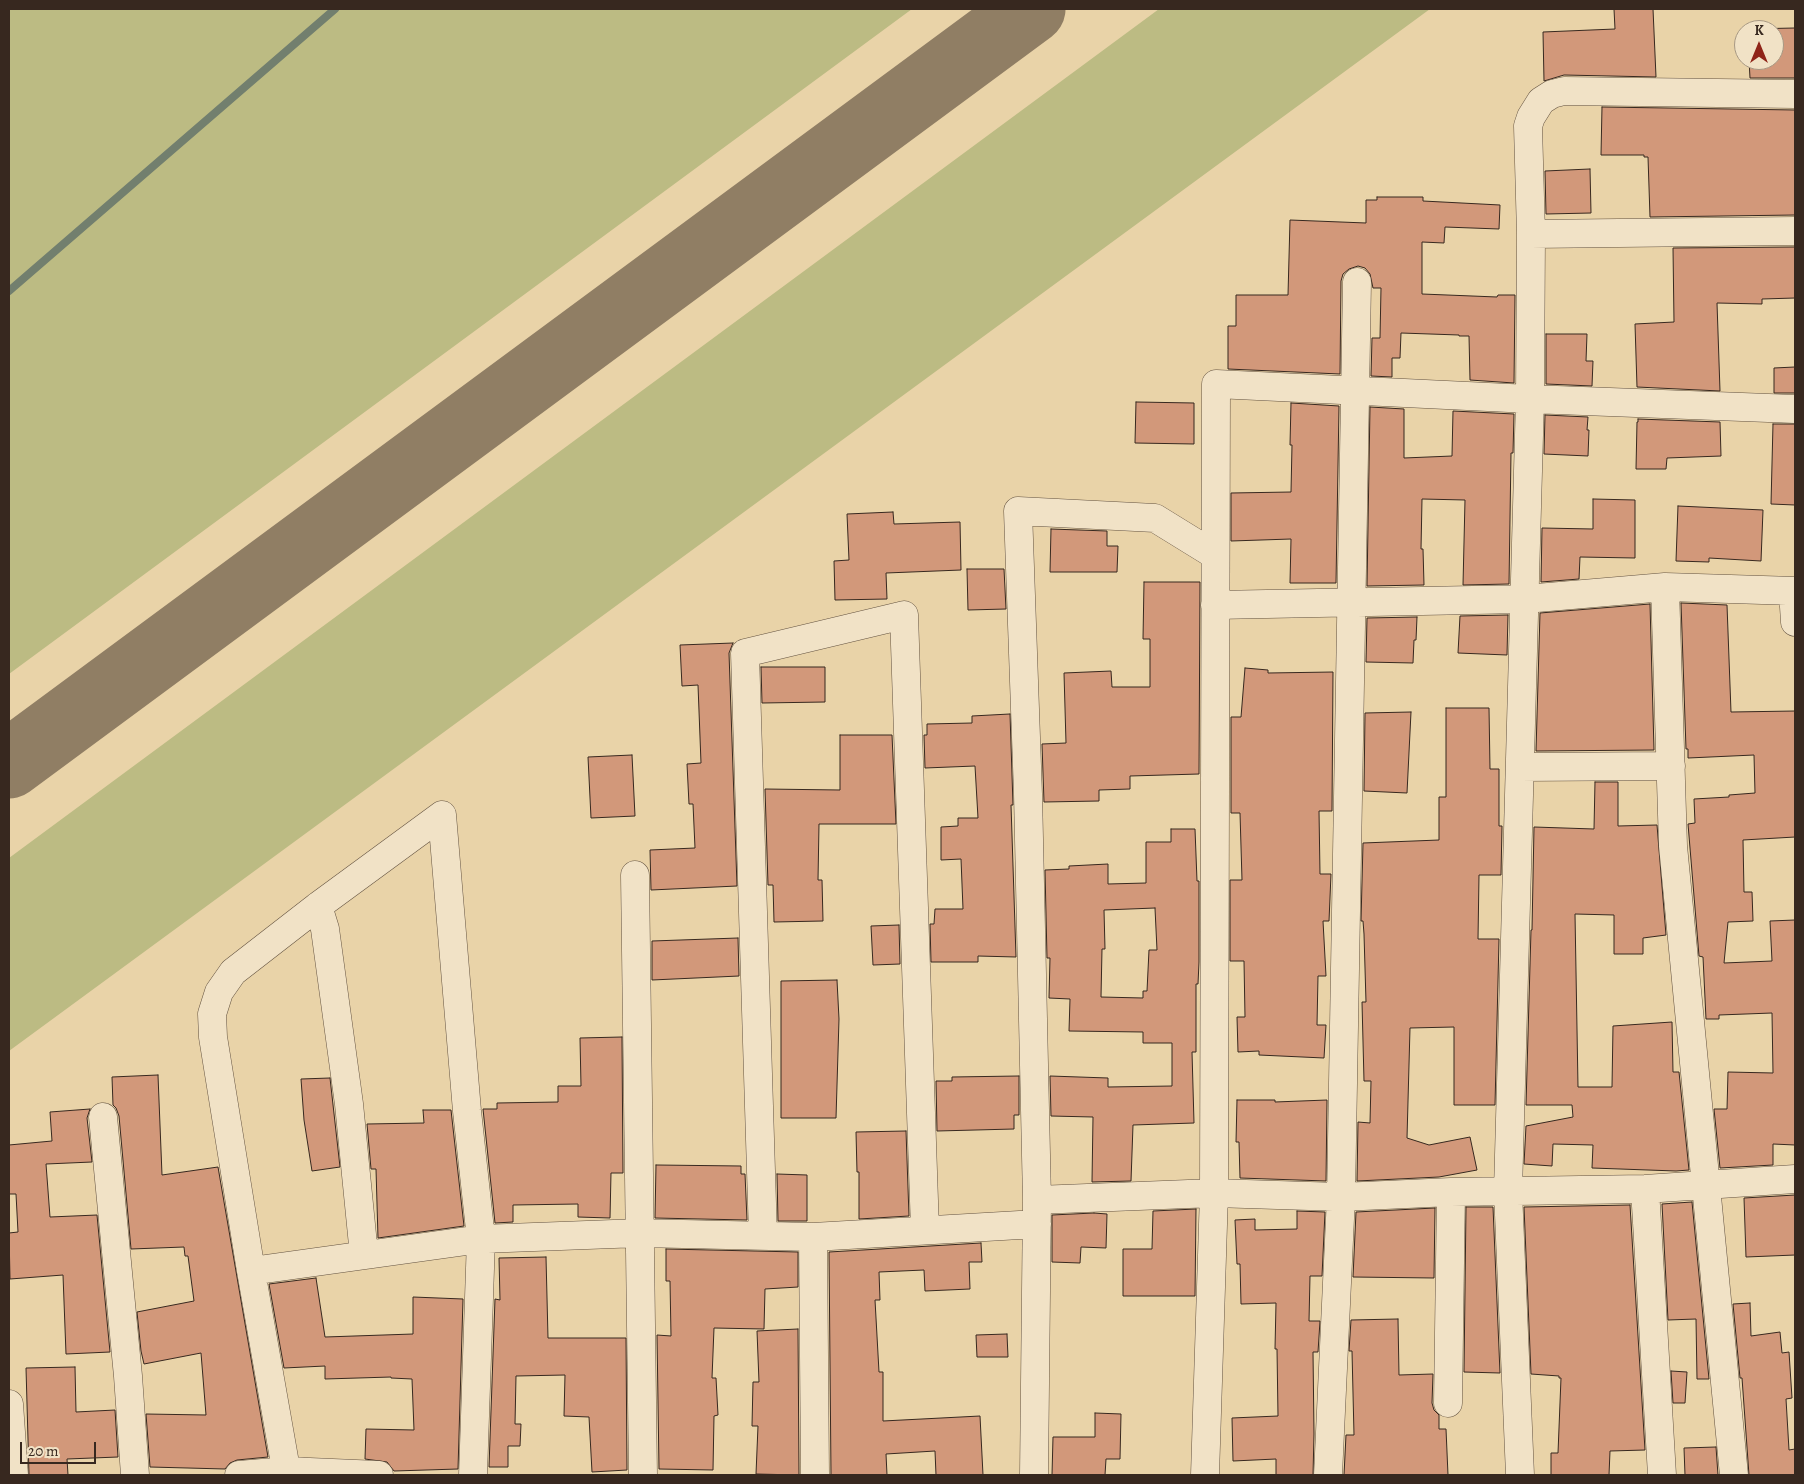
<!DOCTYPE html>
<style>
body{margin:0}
#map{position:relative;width:1804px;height:1484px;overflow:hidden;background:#e9d3a8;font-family:Alegreya,serif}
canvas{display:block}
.frame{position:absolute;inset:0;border:10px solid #37281f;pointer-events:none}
.north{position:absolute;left:1734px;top:20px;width:50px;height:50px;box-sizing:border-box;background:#f1e2c6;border:1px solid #a79883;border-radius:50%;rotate:0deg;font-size:14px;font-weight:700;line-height:20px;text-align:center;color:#37281f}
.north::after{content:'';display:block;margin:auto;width:18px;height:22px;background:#8f2418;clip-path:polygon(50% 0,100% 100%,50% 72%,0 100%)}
.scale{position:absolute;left:20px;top:1442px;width:76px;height:22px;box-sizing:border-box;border:2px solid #37281f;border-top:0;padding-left:6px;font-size:15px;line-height:18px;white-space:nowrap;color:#37281f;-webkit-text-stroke:4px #f1e2c6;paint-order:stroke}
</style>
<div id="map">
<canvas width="1804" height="1484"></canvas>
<div class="frame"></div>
<div class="north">K</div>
<div class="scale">20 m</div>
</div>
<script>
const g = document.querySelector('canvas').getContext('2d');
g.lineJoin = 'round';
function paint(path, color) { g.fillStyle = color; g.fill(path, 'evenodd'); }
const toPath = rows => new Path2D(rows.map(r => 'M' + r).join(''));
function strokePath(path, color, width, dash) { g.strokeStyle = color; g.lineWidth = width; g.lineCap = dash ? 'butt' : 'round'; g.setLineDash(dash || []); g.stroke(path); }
const green = toPath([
 [9,9,912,9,9,674],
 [1159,9,1430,9,9,1051,9,858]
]);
const stream = toPath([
 [9,291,335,9]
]);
const taxiway = toPath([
 [9,764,1031,9]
]);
const building = toPath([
 [1614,9,1653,9,1656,77,1564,75,1544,81,1543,32,1615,29,1614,9],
 [1795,28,1795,78,1750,78,1749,60,1774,60,1774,30,1748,29,1795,28],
 [1602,107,1795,110,1795,215,1650,217,1648,157,1644,157,1644,155,1601,155,1602,107],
 [1590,169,1591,213,1546,214,1545,171,1590,169],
 [1377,197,1423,197,1423,201,1500,205,1499,229,1445,227,1444,243,1422,242,1422,294,1497,297,1498,295,1515,295,1514,383,1470,380,1469,336,1459,336,1459,335,1401,333,1400,358,1392,358,1392,377,1371,376,1372,338,1380,338,1381,288,1373,288,1370,274,1365,268,1358,266,1349,269,1343,274,1341,281,1340,374,1228,369,1228,326,1236,326,1236,295,1288,295,1290,220,1366,223,1366,200,1377,200,1377,197],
 [1795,247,1795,298,1762,299,1762,304,1717,303,1720,391,1637,387,1635,324,1674,322,1673,248,1795,247],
 [1546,334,1587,334,1586,361,1593,361,1592,386,1546,384,1546,334],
 [1795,367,1795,393,1774,393,1774,368,1795,367],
 [1136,402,1194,403,1194,444,1135,443,1136,402],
 [1291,403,1339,406,1336,583,1290,583,1291,539,1231,541,1231,493,1291,492,1292,445,1290,445,1291,403],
 [1370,407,1404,409,1404,458,1452,456,1453,411,1514,414,1513,453,1511,453,1509,584,1463,585,1465,500,1422,499,1421,549,1423,549,1424,585,1367,586,1370,407],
 [1545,415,1588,417,1587,430,1589,430,1588,456,1544,454,1545,415],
 [1638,419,1720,422,1721,456,1667,458,1666,469,1636,469,1637,422,1638,422,1638,419],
 [1773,424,1795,424,1795,505,1771,504,1773,424],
 [1593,499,1635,500,1635,558,1580,557,1579,579,1541,582,1542,528,1593,529,1593,499],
 [1678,506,1763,510,1761,561,1709,558,1709,562,1676,561,1678,506],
 [893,512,894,524,960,522,961,570,886,573,887,599,835,600,834,561,849,560,847,514,893,512],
 [1051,529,1107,531,1107,546,1118,546,1117,572,1050,572,1051,529],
 [967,569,1004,569,1006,609,968,610,967,569],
 [1144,582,1200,582,1199,774,1130,776,1130,789,1099,790,1099,801,1044,802,1042,744,1066,743,1064,673,1111,671,1112,687,1150,687,1150,639,1143,639,1144,582],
 [1681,603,1727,605,1731,712,1795,711,1795,837,1743,840,1744,892,1752,892,1753,921,1728,922,1724,963,1772,961,1770,921,1795,920,1795,1145,1773,1144,1773,1165,1720,1168,1714,1109,1727,1109,1728,1072,1773,1073,1772,1013,1719,1015,1719,1019,1706,1019,1703,957,1699,956,1688,824,1695,823,1694,799,1729,797,1729,795,1755,793,1754,755,1688,758,1688,749,1686,749,1681,603],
 [1650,604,1654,750,1536,751,1540,613,1650,604],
 [1508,615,1507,655,1458,653,1460,616,1508,615],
 [1417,617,1416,640,1414,640,1413,663,1366,662,1367,618,1417,617],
 [733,643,729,653,737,886,651,890,650,850,695,848,693,804,689,804,687,764,701,763,698,685,682,686,680,645,733,643],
 [761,667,825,667,825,702,762,703,761,667],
 [1245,668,1268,670,1268,673,1333,672,1332,811,1319,811,1320,874,1331,874,1329,921,1323,921,1326,976,1318,976,1317,1025,1326,1025,1324,1058,1259,1055,1259,1051,1238,1052,1237,1017,1245,1017,1244,961,1230,961,1230,880,1242,880,1240,813,1231,813,1231,717,1241,717,1245,668],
 [1446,708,1489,708,1490,769,1499,769,1499,826,1502,826,1501,875,1479,875,1478,939,1499,939,1495,1105,1454,1105,1454,1027,1410,1028,1407,1138,1429,1145,1470,1137,1477,1170,1439,1177,1357,1181,1358,1122,1370,1123,1371,1081,1364,1081,1362,1002,1366,1002,1364,934,1363,921,1361,921,1363,843,1439,840,1439,797,1446,797,1446,708],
 [1411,712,1407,793,1364,791,1365,713,1411,712],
 [1010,714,1013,805,1011,805,1016,957,978,956,978,962,931,962,930,924,934,924,935,909,963,909,961,859,941,860,941,827,958,826,958,818,978,818,975,766,925,768,924,735,927,735,927,724,972,723,972,716,1010,714],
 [840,735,892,735,896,824,819,824,818,880,822,880,823,921,774,922,773,885,768,885,765,789,840,790,840,735],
 [632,755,635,816,591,818,588,757,632,755],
 [1595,782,1618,782,1618,826,1657,825,1666,935,1643,938,1643,954,1614,954,1614,915,1575,914,1578,1087,1612,1087,1613,1026,1672,1022,1673,1072,1679,1072,1689,1170,1676,1171,1592,1168,1593,1145,1553,1144,1552,1166,1524,1164,1526,1126,1573,1117,1572,1105,1526,1105,1531,930,1532,930,1534,827,1594,829,1595,782],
 [1171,829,1195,829,1197,881,1199,881,1199,962,1198,984,1196,984,1196,1052,1192,1052,1194,1123,1133,1125,1131,1181,1092,1182,1093,1117,1051,1116,1050,1076,1108,1078,1108,1087,1172,1086,1172,1043,1143,1043,1143,1032,1069,1031,1070,999,1049,998,1050,958,1047,958,1045,870,1069,869,1069,866,1108,864,1108,884,1146,883,1146,842,1171,842,1171,829],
 [1155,908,1157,950,1149,950,1147,991,1143,991,1143,998,1101,997,1102,949,1105,949,1104,910,1155,908],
 [899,925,900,964,873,965,871,926,899,925],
 [738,938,739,976,652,980,652,941,738,938],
 [837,980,839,1019,836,1118,781,1118,781,981,837,980],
 [622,1037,623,1173,611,1173,610,1218,578,1217,578,1204,513,1205,513,1222,495,1223,483,1109,497,1109,497,1103,558,1102,558,1086,581,1086,580,1038,622,1037],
 [158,1075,162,1175,218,1167,268,1457,237,1460,230,1463,225,1469,150,1467,146,1414,206,1415,201,1353,144,1364,141,1351,137,1312,194,1301,188,1256,185,1256,184,1247,131,1249,119,1116,116,1108,113,1105,112,1077,158,1075],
 [1019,1076,1019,1115,1014,1115,1014,1129,937,1131,936,1081,952,1081,952,1077,1019,1076],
 [330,1078,340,1167,312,1171,304,1120,301,1079,330,1078],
 [1237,1100,1275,1100,1275,1102,1327,1100,1326,1181,1240,1178,1239,1142,1236,1142,1237,1100],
 [90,1109,87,1118,92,1162,46,1164,50,1217,97,1215,110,1352,66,1354,63,1275,10,1279,9,1233,18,1232,16,1194,9,1194,9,1145,52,1141,50,1112,90,1109],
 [423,1110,451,1110,464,1226,378,1238,376,1169,371,1169,367,1124,424,1123,423,1110],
 [906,1131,909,1216,859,1219,859,1172,857,1172,856,1132,906,1131],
 [656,1165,741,1166,741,1174,745,1174,747,1220,655,1218,656,1165],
 [777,1174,807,1175,807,1221,778,1221,777,1174],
 [1795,1195,1795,1255,1746,1257,1744,1198,1795,1195],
 [1692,1202,1709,1379,1697,1379,1696,1319,1668,1320,1662,1204,1692,1202],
 [1630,1205,1645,1450,1610,1451,1609,1475,1551,1475,1551,1453,1558,1453,1561,1378,1559,1378,1559,1376,1531,1374,1524,1207,1630,1205],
 [1466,1207,1493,1207,1500,1373,1464,1372,1466,1207],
 [1435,1208,1434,1278,1353,1277,1356,1212,1435,1208],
 [1196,1209,1195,1296,1123,1296,1123,1249,1152,1249,1153,1211,1196,1209],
 [1297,1211,1325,1212,1322,1276,1310,1276,1309,1321,1320,1321,1318,1352,1313,1352,1314,1434,1313,1475,1276,1475,1276,1459,1233,1461,1232,1418,1278,1416,1277,1349,1275,1349,1276,1303,1241,1304,1240,1264,1237,1264,1235,1220,1255,1219,1255,1230,1297,1229,1297,1211],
 [1094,1213,1107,1214,1106,1248,1081,1247,1080,1263,1052,1262,1052,1215,1094,1213],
 [981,1243,982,1262,969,1262,970,1289,925,1291,924,1270,879,1272,880,1300,875,1300,879,1372,883,1372,883,1421,980,1416,983,1475,936,1475,935,1451,886,1454,887,1475,831,1475,829,1252,981,1243],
 [666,1249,798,1252,798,1287,765,1289,764,1329,714,1328,712,1378,716,1378,718,1415,714,1416,713,1470,659,1469,657,1335,671,1336,670,1281,666,1281,666,1249],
 [546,1257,548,1338,626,1338,627,1470,592,1472,589,1417,564,1416,565,1375,516,1376,515,1424,521,1424,520,1446,508,1446,508,1467,489,1467,495,1299,500,1300,499,1258,546,1257],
 [316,1278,325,1337,413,1334,413,1297,463,1299,458,1469,394,1471,387,1462,365,1459,366,1429,414,1430,412,1379,391,1378,391,1377,325,1379,325,1366,284,1368,269,1284,316,1278],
 [1750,1303,1751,1336,1780,1332,1782,1353,1789,1352,1792,1398,1786,1399,1789,1450,1795,1449,1795,1475,1749,1475,1742,1378,1740,1378,1733,1304,1750,1303],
 [1398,1319,1399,1375,1433,1374,1432,1403,1434,1410,1439,1415,1439,1429,1446,1429,1448,1475,1344,1475,1346,1435,1354,1435,1352,1351,1349,1351,1351,1320,1398,1319],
 [798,1329,799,1475,756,1474,758,1426,752,1426,753,1382,759,1382,757,1331,798,1329],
 [1007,1334,1008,1357,977,1357,976,1335,1007,1334],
 [75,1367,76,1412,115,1410,118,1457,67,1459,68,1475,29,1475,26,1368,75,1367],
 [1671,1371,1687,1372,1685,1403,1673,1403,1671,1371],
 [1095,1413,1121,1414,1120,1459,1106,1459,1105,1475,1052,1475,1053,1437,1095,1437,1095,1413],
 [1716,1447,1718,1475,1685,1475,1684,1448,1716,1447]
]);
const minor = toPath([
 [1531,234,1795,231],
 [1665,587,1673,846,1734,1475],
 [1793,591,1795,622],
 [1215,605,1525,599,1665,587,1795,591],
 [1520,767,1671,766],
 [442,815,467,1111,481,1239,473,1475],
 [635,875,643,1475],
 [318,906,325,929,349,1104,364,1255],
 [103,1117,128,1376,135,1475],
 [1645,1189,1662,1475],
 [1037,1200,1214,1193,1341,1197,1451,1192,1645,1189,1795,1179],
 [763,1236,745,653,904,615,925,1230],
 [813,1237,815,1475],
 [251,1271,481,1239,640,1233,813,1237,1037,1224],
 [1448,1403,1451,1192],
 [9,1404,14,1475],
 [239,1475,286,1471,379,1475],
 [287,1475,251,1271,213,1037,212,1014,219,992,233,972,318,906,442,815],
 [1034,1475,1037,1200,1028,794,1018,511,1155,518,1215,555],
 [1205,1475,1214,1193,1216,384,1530,399,1795,409],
 [1328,1475,1341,1197,1357,282],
 [1520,1475,1508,1191,1530,399,1531,234,1528,126,1531,117,1541,101,1552,94,1564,91,1795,94]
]);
paint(green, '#bcbb83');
strokePath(stream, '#727f6e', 8);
strokePath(taxiway, '#907e64', 69);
paint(building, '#d2987a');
strokePath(building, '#37281f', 1);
strokePath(minor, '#645341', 29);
strokePath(minor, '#f1e2c6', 28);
</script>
